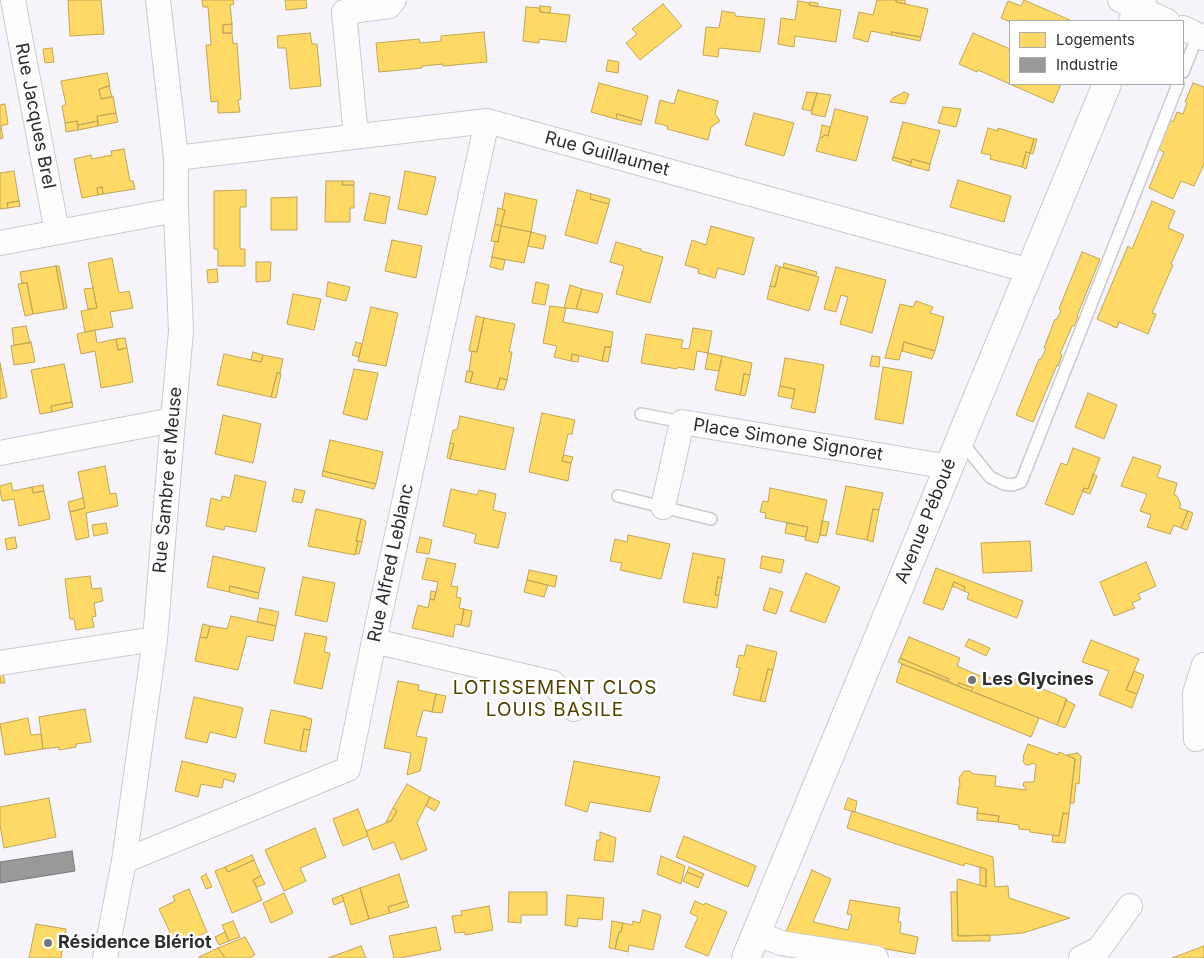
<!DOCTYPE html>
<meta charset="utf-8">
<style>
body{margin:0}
#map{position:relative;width:1204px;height:958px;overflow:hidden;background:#f6f3fa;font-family:Inter,sans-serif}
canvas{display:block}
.legend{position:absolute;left:1009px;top:20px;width:175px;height:65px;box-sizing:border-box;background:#fff;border:1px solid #ababad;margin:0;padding:6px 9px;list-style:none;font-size:15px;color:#2e2c31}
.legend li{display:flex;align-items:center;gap:10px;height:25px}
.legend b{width:25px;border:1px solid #ababad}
</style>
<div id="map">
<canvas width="1204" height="958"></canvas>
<ul class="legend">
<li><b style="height:14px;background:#ffd966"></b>Logements</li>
<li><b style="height:14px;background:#999"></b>Industrie</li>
</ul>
</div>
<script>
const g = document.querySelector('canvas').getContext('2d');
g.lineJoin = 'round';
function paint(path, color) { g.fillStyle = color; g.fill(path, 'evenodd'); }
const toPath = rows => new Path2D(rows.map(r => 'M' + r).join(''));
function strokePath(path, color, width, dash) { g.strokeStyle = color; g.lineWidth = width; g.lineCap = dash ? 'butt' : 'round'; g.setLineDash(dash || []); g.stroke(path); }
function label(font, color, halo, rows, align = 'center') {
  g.font = font + ' Inter,sans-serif'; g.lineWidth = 5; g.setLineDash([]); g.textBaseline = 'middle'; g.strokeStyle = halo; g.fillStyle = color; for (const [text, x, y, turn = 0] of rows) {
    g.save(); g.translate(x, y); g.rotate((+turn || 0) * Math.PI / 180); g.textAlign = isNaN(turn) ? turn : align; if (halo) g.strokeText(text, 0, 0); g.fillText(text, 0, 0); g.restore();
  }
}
const homes = toPath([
 [68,0,101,0,104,34,70,36,68,0],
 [202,0,233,0,234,4,230,5,232,24,223,25,223,33,232,33,233,44,237,43,241,99,238,100,240,112,218,113,218,101,211,102,206,45,211,45,208,7,203,7,202,0],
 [285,0,306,0,307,8,286,10,285,0],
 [877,0,896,0,896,2,928,9,921,37,892,32,891,35,871,31,868,42,853,38,859,12,873,15,877,0],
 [896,0,905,0,905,4,896,2,896,0],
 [1024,0,1072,21,1010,21,1010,22,1001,18,1008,1,1021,6,1024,0],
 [798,1,810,3,809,5,841,10,836,42,795,36,794,47,778,44,781,18,795,20,798,1],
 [810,2,818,3,818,7,809,5,810,2],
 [663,4,682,26,640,60,626,43,637,34,632,29,663,4],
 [540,6,551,7,550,13,540,12,540,6],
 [526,7,540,8,540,12,570,15,566,42,539,39,539,43,523,41,526,7],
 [722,11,735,13,735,16,765,19,760,52,719,48,718,57,703,55,706,27,719,28,722,11],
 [232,24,232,33,223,33,223,25,232,24],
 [484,32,487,62,443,66,443,64,422,66,422,68,379,72,376,43,419,39,420,43,441,41,441,36,484,32],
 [892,32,921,37,920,41,891,35,892,32],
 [310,33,312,44,317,44,321,86,290,89,286,48,278,48,277,36,310,33],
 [973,33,1010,49,1010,84,1061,84,1053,103,978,70,977,72,959,64,973,33],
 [52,48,54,62,45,63,43,49,52,48],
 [608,60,619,62,618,73,606,71,608,60],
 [107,73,110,86,99,89,101,99,113,96,116,113,97,116,98,121,78,125,77,121,65,123,62,106,66,105,61,81,107,73],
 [599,83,648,96,642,121,617,114,616,119,591,112,599,83],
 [1193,83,1204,87,1204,164,1194,186,1181,181,1173,199,1149,188,1164,152,1158,149,1170,120,1173,122,1177,112,1183,114,1187,103,1185,102,1193,83],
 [109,86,112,97,101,99,99,89,109,86],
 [678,90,718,101,715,114,720,121,711,127,708,140,667,129,668,126,655,123,660,100,674,104,678,90],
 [807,92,817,93,811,111,802,109,807,92],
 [904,92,909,94,905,104,890,102,893,98,904,92],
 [817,93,831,95,825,117,811,114,817,93],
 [5,104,8,124,1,126,3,138,0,139,0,105,5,104],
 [943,107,961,109,956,127,938,123,943,107],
 [835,109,868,117,856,161,816,151,820,137,822,138,824,135,828,136,835,109],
 [116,113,118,122,98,126,97,116,116,113],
 [754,113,794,123,784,156,745,145,754,113],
 [617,114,642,121,641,125,616,119,617,114],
 [77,121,78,130,66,132,65,123,77,121],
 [98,121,98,126,78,130,78,125,98,121],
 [903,122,940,131,930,164,912,159,911,162,893,157,903,122],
 [822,125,830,127,828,136,824,135,822,138,820,137,822,125],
 [988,128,998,131,998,128,1034,139,1030,153,1026,152,1022,167,990,159,991,155,981,153,988,128],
 [1034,139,1037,139,1033,154,1030,153,1034,139],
 [124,149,130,181,133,181,135,189,103,194,102,187,97,188,98,195,82,198,74,159,91,155,92,159,112,155,111,151,124,149],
 [1026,152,1030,153,1026,169,1022,167,1026,152],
 [893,157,911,162,910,166,892,160,893,157],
 [912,159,930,164,929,171,910,166,912,159],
 [14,171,19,201,7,203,8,208,0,209,0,173,14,171],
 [405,171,436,177,427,215,398,209,405,171],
 [958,180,1011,196,1004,222,950,207,958,180],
 [326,181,343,181,342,185,354,185,354,208,350,208,350,222,325,222,326,181],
 [343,181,354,181,354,185,342,185,343,181],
 [102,187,103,194,98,195,97,188,102,187],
 [246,190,246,207,240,207,240,249,245,249,245,266,218,266,218,249,214,249,214,191,246,190],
 [577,190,591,194,590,199,609,204,597,244,565,235,577,190],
 [370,193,390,197,385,224,364,220,370,193],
 [505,193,537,200,531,232,501,226,505,210,502,209,505,193],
 [591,194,610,199,609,204,590,199,591,194],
 [297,197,297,230,271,230,271,198,297,197],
 [19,201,20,206,8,208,7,203,19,201],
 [1152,201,1175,211,1168,228,1184,235,1171,264,1173,265,1152,313,1156,314,1148,334,1119,322,1117,328,1097,319,1128,246,1132,249,1152,201],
 [498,208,505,210,501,226,495,224,498,208],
 [495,224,501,226,498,242,491,241,495,224],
 [501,226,531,232,524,263,492,257,495,241,498,242,501,226],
 [711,226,754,238,744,275,718,268,715,278,698,273,699,269,685,265,692,240,706,245,711,226],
 [531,232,546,236,543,249,528,246,531,232],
 [392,240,422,246,416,278,385,271,392,240],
 [616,242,641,249,641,251,663,257,650,303,616,294,624,266,610,262,616,242],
 [1082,252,1100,259,1077,316,1078,317,1074,326,1072,326,1060,354,1062,355,1058,366,1057,365,1033,422,1016,415,1039,359,1041,359,1046,349,1044,348,1055,319,1056,320,1061,311,1059,309,1082,252],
 [492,257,505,260,503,270,490,267,492,257],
 [112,258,119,293,129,291,133,308,110,312,113,327,85,332,81,311,97,308,88,263,112,258],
 [256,262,271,262,270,281,256,282,256,262],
 [784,263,817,272,816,276,783,267,784,263],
 [776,265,780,267,775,287,770,286,776,265],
 [56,266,64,309,33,314,27,283,22,283,20,272,56,266],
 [56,266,59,266,67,308,64,309,56,266],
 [780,267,819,277,809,311,767,299,770,286,775,287,780,267],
 [836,267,886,280,872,333,840,324,848,297,841,295,836,312,824,309,836,267],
 [217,269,218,282,208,283,207,270,217,269],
 [328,282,350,287,346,301,326,296,328,282],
 [536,282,549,285,545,305,532,303,536,282],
 [27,283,33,314,25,316,18,284,27,283],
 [570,285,582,289,576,309,564,308,570,285],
 [93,288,97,308,88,309,84,289,93,288],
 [582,289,603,294,598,313,576,309,582,289],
 [293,294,321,299,314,330,287,324,293,294],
 [916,301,933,307,930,313,944,317,935,351,904,342,899,360,885,358,900,304,913,307,916,301],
 [550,306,566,308,563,322,613,332,611,347,605,347,602,361,572,354,571,361,554,357,557,346,543,343,550,306],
 [371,307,398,313,386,366,358,361,371,307],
 [476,316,484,318,477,352,469,351,476,316],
 [484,318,515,324,509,352,512,352,507,380,500,378,497,389,470,383,473,372,469,371,472,351,477,352,484,318],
 [26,326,30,343,14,345,12,328,26,326],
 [693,328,712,331,708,353,697,351,694,370,678,367,677,369,641,363,646,334,683,340,681,348,689,349,693,328],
 [95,330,97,343,116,339,118,350,127,348,133,382,101,388,95,351,81,354,77,334,95,330],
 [125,338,127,348,118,350,116,339,125,338],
 [31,342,35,362,14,365,11,346,31,342],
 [356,342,362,344,359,357,352,355,356,342],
 [904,342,935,351,932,359,902,351,904,342],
 [605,347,611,347,608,362,602,361,605,347],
 [253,352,263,355,261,362,251,360,253,352],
 [708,353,722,356,719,371,705,369,708,353],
 [224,354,261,362,263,355,283,359,280,373,277,373,271,397,217,385,224,354],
 [572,354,579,356,578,362,571,361,572,354],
 [722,356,752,363,750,375,744,374,740,395,715,390,722,356],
 [872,356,880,357,879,367,870,366,872,356],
 [785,358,824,365,815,413,791,408,795,389,780,386,785,358],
 [0,363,7,397,0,399,0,363],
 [64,364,72,402,51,406,52,412,40,414,31,370,64,364],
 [883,367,912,372,903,424,875,419,883,367],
 [354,369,378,373,367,420,343,414,354,369],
 [467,371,473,372,470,383,465,382,467,371],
 [277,373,281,374,276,398,271,397,277,373],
 [744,374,750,375,745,396,740,395,744,374],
 [500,378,507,380,504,390,497,389,500,378],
 [780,386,795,389,793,399,778,396,780,386],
 [1088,393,1117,405,1104,439,1075,427,1088,393],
 [72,402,73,407,52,412,51,406,72,402],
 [542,413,575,420,572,434,568,434,562,461,571,463,568,481,529,472,542,413],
 [223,415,261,424,253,463,215,454,223,415],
 [460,416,514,428,505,470,450,459,454,444,450,443,453,430,457,430,460,416],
 [330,440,383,452,376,484,323,471,330,440],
 [450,443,454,444,450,459,447,458,450,443],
 [1073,448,1100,458,1088,489,1084,488,1073,515,1045,504,1061,463,1067,465,1073,448],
 [564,455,573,457,571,463,562,461,564,455],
 [1133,457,1161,466,1157,477,1177,483,1174,495,1177,496,1181,505,1179,508,1188,511,1181,528,1174,525,1170,534,1147,527,1151,515,1140,511,1147,494,1121,486,1133,457],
 [105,466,110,494,116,493,118,506,86,513,89,537,76,540,70,512,85,508,78,472,105,466],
 [323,471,376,484,374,489,322,476,323,471],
 [1093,474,1097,476,1090,494,1082,491,1084,488,1088,489,1093,474],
 [235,475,266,482,256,532,225,526,224,530,206,526,211,498,221,501,222,496,230,498,235,475],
 [11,483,13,491,32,487,33,493,44,491,50,519,19,526,14,499,2,501,0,490,0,486,11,483],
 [43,485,44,491,33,493,32,487,43,485],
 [846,486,883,493,879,510,873,509,867,540,836,534,846,486],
 [770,488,827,500,818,543,805,540,808,527,765,518,766,513,760,512,763,501,768,502,770,488],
 [295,489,305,491,302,503,292,501,295,489],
 [451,489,477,495,479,490,496,494,493,510,506,513,498,548,474,543,476,534,443,526,451,489],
 [83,498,85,508,70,512,68,502,83,498],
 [316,509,361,519,356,541,358,541,355,555,308,546,316,509],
 [873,509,879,510,873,542,867,540,873,509],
 [1188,511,1193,513,1187,530,1181,528,1188,511],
 [361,519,366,521,362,542,356,541,361,519],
 [822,521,829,522,826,536,820,535,822,521],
 [106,523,108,533,94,536,92,525,106,523],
 [787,523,808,527,805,537,785,533,787,523],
 [628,535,670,544,661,579,620,570,622,563,610,561,615,539,627,542,628,535],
 [15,537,17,548,7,550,5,539,15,537],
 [420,537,432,540,429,554,416,552,420,537],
 [358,541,362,542,359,554,355,554,358,541],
 [1030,541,1032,571,983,573,981,543,1030,541],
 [693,553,725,559,722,578,718,577,715,595,719,595,717,608,683,602,693,553],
 [213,556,265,568,259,593,230,586,229,592,207,587,213,556],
 [762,556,784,560,781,573,760,568,762,556],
 [427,558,456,564,451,586,458,587,456,597,461,598,459,608,464,609,461,625,455,624,453,637,412,628,418,605,428,608,430,599,434,600,436,592,438,582,422,579,427,558],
 [1146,562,1156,586,1138,594,1141,599,1132,603,1135,608,1114,616,1100,582,1146,562],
 [936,568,1023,601,1017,618,967,599,969,593,964,591,965,587,954,582,943,610,923,603,936,568],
 [529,570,557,576,555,587,527,580,529,570],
 [806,573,840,587,825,623,790,611,806,573],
 [90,576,92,589,101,588,103,601,94,603,96,616,92,617,94,627,76,630,74,619,70,619,65,579,90,576],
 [303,577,335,583,327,622,295,615,303,577],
 [718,577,722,578,719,595,715,595,718,577],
 [527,580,548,585,544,597,524,592,527,580],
 [954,582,965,587,964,591,952,586,954,582],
 [230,586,259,593,258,599,229,592,230,586],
 [770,588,783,592,776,614,763,610,770,588],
 [431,591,436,592,434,600,430,599,431,591],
 [260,608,279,612,276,626,257,622,260,608],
 [464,609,472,611,469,627,461,625,464,609],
 [231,616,276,626,273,641,247,636,238,670,195,661,200,637,207,638,210,626,227,629,231,616],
 [203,624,210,626,207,638,200,637,203,624],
 [305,633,327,637,324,652,330,653,322,689,294,683,305,633],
 [909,637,960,658,957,666,985,678,986,676,1003,683,1018,679,1067,699,1057,725,971,691,973,688,959,683,958,686,948,681,949,679,900,658,909,637],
 [969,639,990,648,986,656,965,646,969,639],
 [1091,640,1139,659,1126,690,1137,694,1132,708,1099,695,1109,671,1082,662,1091,640],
 [747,645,777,652,773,670,768,669,760,701,733,695,740,668,736,667,739,655,744,656,747,645],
 [900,658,949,679,948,681,902,664,898,662,900,658],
 [902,664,1039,718,1031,737,896,682,902,664],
 [768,669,773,670,765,702,760,701,768,669],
 [1134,671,1144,675,1137,694,1126,690,1134,671],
 [0,674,3,674,5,683,0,683,0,674],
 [398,681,419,685,418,690,436,694,432,712,423,710,416,736,427,738,420,771,407,775,411,753,384,748,398,681],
 [959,683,973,688,971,691,958,686,959,683],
 [436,694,446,696,442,713,432,712,436,694],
 [194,697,243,708,236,738,210,732,207,743,185,738,194,697],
 [1066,700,1075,705,1065,728,1057,725,1066,700],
 [85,709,91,742,76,744,76,747,59,750,59,747,43,749,39,717,85,709],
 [271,710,307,717,307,718,312,719,310,730,304,729,300,751,264,743,271,710],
 [28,718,31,735,41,734,43,749,5,755,0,724,28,718],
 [304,729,310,730,306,752,300,751,304,729],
 [1028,744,1058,755,1059,752,1075,759,1069,814,1063,813,1059,836,1030,832,1030,830,1019,829,1019,825,998,822,999,816,977,813,978,808,957,804,959,786,960,786,959,778,964,771,970,771,973,774,996,776,995,786,1026,790,1026,788,1023,786,1024,782,1034,782,1036,765,1033,763,1029,765,1026,765,1024,763,1023,761,1024,758,1023,757,1028,744],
 [1077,753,1081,756,1079,784,1076,783,1074,803,1070,803,1075,759,1067,755,1077,753],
 [182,761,236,774,234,782,224,779,222,788,201,784,198,797,175,791,182,761],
 [574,761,660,777,650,812,590,802,587,812,565,805,574,761],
 [407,784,430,797,417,823,427,850,401,860,394,842,373,850,366,831,391,821,397,811,393,808,407,784],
 [430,797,440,802,435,811,426,806,430,797],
 [49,798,56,837,4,848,0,825,0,807,49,798],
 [848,798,857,801,855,812,844,809,848,798],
 [393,808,397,811,391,821,386,822,393,808],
 [358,809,368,836,343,846,333,819,358,809],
 [852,811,993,857,995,887,1008,886,1009,898,1070,918,1023,933,998,935,958,936,957,880,959,879,986,887,986,869,965,863,964,866,847,828,852,811],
 [977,813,999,816,998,822,977,820,977,813],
 [1063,813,1069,814,1065,843,1052,842,1053,835,1059,836,1063,813],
 [315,828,326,857,300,868,306,881,284,891,265,850,315,828],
 [600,832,616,838,613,862,594,860,597,840,600,840,600,832],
 [684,836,756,866,748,887,676,857,684,836],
 [252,855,254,860,228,872,225,867,252,855],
 [661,856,685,866,681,884,657,874,661,856],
 [254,860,261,876,253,880,262,900,232,913,215,871,225,867,228,872,254,860],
 [689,867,704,874,702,878,687,872,689,867],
 [980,867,986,869,986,887,980,885,980,867],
 [812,870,831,879,813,922,848,930,852,915,847,914,850,900,900,908,898,922,901,922,900,933,918,937,915,954,786,932,812,870],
 [687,872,702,878,698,888,683,881,687,872],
 [206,874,212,887,206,889,201,877,206,874],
 [399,874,407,901,388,907,390,913,369,919,360,888,399,874],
 [261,876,265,884,257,887,253,880,261,876],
 [360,888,369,919,351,925,342,895,360,888],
 [189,889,207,932,177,947,159,909,175,901,173,896,189,889],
 [509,892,547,892,547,915,521,915,521,923,508,922,509,892],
 [951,892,957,892,958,936,990,935,990,941,952,941,951,892],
 [284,893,293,913,271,923,263,903,284,893],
 [342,895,344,901,334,905,332,899,342,895],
 [567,895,604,898,602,920,578,918,577,927,565,925,567,895],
 [407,901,409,907,390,913,388,907,407,901],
 [695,901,704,905,705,903,727,912,708,956,685,947,698,917,690,913,695,901],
 [489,906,493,930,465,935,465,932,455,933,452,916,462,915,461,911,489,906],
 [643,910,661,915,653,950,629,945,628,952,615,949,619,932,621,932,623,923,632,925,633,921,640,923,643,910],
 [233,921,240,937,229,941,222,925,233,921],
 [612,921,623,923,621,932,619,932,615,949,609,948,612,921],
 [36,924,66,929,61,958,29,958,36,924],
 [436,927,441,950,400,958,394,958,389,936,436,927],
 [225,932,229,941,219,945,215,937,225,932],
 [245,937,255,955,249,958,225,958,218,948,245,937],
 [361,946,366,958,328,958,361,946],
 [1204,946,1204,958,1172,958,1204,946],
 [218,948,225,958,199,958,199,957,218,948]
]);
const industry = toPath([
 [72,851,75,871,0,883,0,862,72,851]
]);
const lane = toPath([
 [1183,72,1198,35],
 [641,414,682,422],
 [961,441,990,477,1004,484,1012,485,1021,482,1178,84],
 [618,496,711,519]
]);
const street = toPath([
 [13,0,57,232],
 [1120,0,1167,21],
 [1183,28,1204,38],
 [356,136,344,12,389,6,394,0],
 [176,158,487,121,1030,271],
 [0,243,176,210],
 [0,453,173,420],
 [663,507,682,422,949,467],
 [374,641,553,683,574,709],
 [0,663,155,639],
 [1196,739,1195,693,1204,665],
 [124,861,348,769,374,641,487,121],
 [756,933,781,943,876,958],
 [105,958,124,861,155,639,173,420,181,331,176,210,176,158,158,0],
 [1081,958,1099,949,1130,906]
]);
const secondary = toPath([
 [1133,21,1142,0],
 [746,958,1107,84]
]);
const markers = [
 [972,680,5,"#747277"],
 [48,943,5,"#747277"]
];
const streetNames = [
 ["Rue Jacques Brel",35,116,79],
 ["Rue Guillaumet",607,154,15],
 ["Place Simone Signoret",788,440,9],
 ["Rue Sambre et Meuse",168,480,-85],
 ["Avenue Péboué",926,521,-68],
 ["Rue Alfred Leblanc",391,563,-78]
];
const poiNames = [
 ["Les Glycines",982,680],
 ["Résidence Blériot",58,943]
];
const neighbourhoodNames = [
 ["LOTISSEMENT CLOS",555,688],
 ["LOUIS BASILE",555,710]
];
paint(homes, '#ffd966');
strokePath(homes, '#c0a556', 1);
paint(industry, '#999');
strokePath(industry, '#79787a', 1);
strokePath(lane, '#cbc9ce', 14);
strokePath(street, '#cbc9ce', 26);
strokePath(secondary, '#cbc9ce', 30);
strokePath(lane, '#fefdfe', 11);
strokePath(street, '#fefdfe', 24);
strokePath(secondary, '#fefdfe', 28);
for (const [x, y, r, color] of markers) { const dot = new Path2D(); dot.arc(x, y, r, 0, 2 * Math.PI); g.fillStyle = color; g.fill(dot); strokePath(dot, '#fff', 2); }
label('18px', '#2e2c31', '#fff', streetNames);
label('bold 18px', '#2e2c31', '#fff', poiNames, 'left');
g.letterSpacing = '1px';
label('19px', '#524200', '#fff', neighbourhoodNames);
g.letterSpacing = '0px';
</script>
